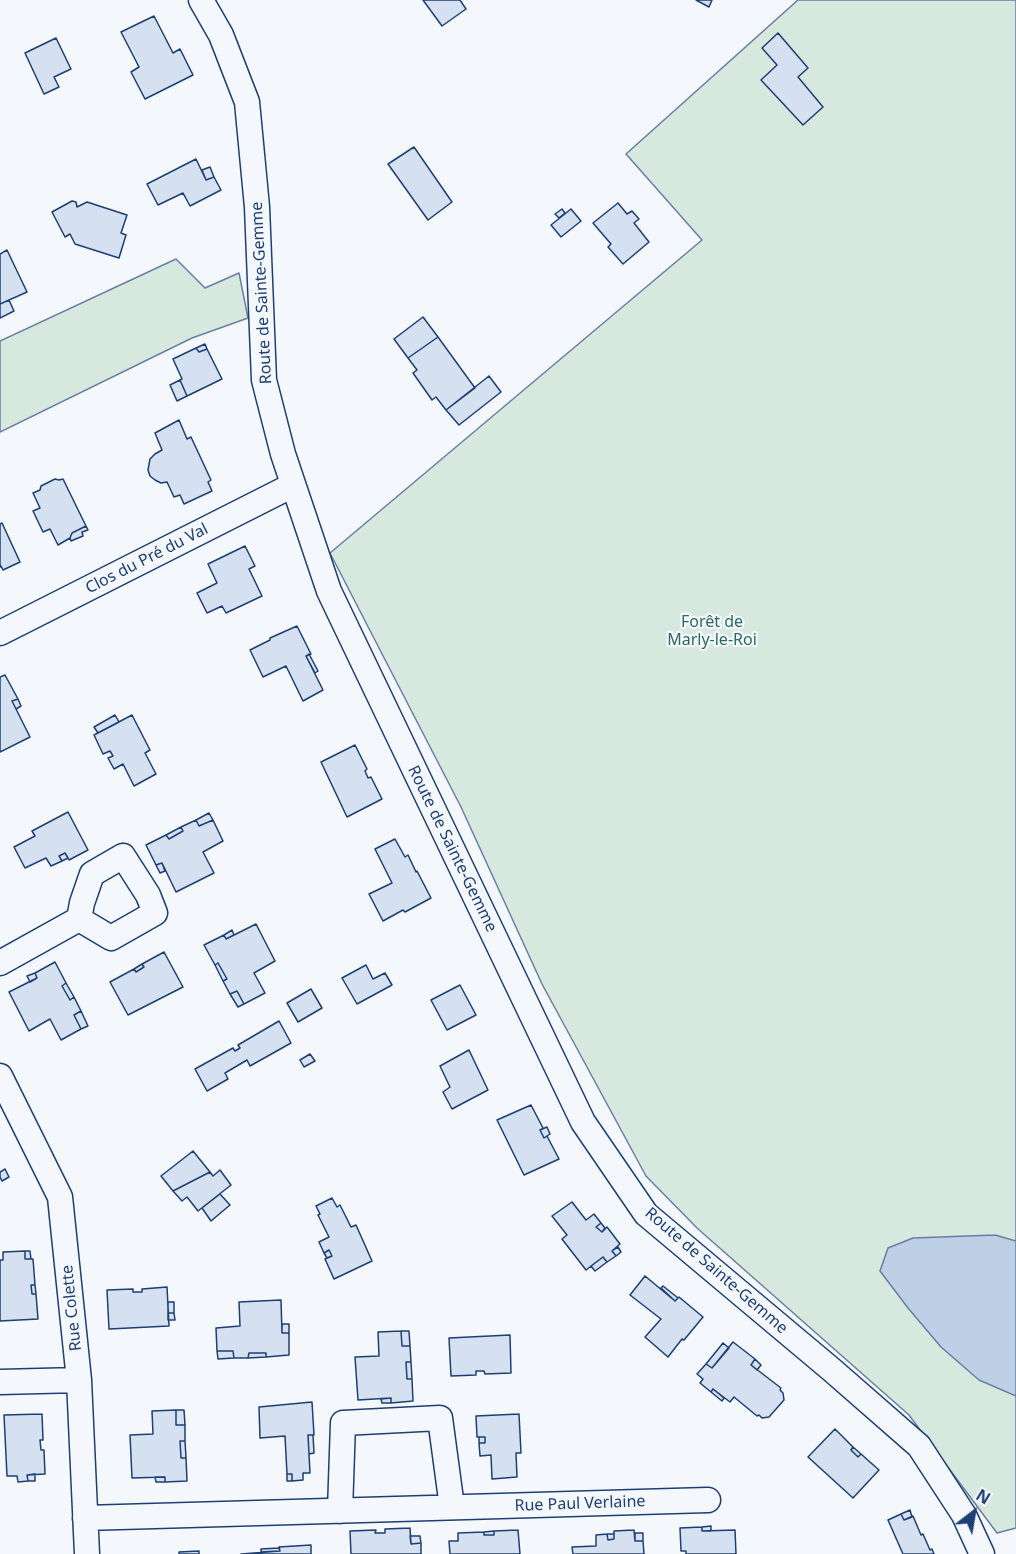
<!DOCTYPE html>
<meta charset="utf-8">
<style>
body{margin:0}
#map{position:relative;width:1016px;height:1554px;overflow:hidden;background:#f4f7fb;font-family:"Noto Sans",sans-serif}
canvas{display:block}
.north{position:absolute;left:944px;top:1482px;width:60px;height:60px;-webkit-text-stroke:4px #f4f7fb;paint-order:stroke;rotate:31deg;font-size:16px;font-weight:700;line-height:24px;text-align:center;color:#1d3f73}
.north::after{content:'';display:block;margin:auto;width:21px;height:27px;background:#1d3f73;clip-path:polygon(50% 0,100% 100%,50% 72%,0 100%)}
</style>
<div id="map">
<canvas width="1016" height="1554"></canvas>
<div class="north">N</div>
</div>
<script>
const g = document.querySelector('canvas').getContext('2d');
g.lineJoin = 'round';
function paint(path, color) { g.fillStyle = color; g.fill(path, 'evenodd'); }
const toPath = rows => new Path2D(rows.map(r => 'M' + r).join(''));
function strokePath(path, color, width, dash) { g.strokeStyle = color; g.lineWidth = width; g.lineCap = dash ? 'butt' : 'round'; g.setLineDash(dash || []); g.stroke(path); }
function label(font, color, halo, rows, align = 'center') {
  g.font = font + ' "Noto Sans",sans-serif'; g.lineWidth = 4.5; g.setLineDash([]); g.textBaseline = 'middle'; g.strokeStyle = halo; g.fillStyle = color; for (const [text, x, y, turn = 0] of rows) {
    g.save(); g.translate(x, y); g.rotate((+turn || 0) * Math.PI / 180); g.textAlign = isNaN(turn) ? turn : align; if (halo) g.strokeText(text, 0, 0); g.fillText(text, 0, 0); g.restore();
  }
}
const green = toPath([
 [798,0,1016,0,1016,1528,997,1533,909,1415,697,1228,646,1176,542,984,461,807,330,553,702,240,626,154,798,0],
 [176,259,205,288,239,273,248,318,192,338,0,432,0,341,176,259]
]);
const water = toPath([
 [995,1235,1016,1241,1016,1396,979,1380,941,1347,908,1308,880,1271,888,1248,913,1238,995,1235]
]);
const building = toPath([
 [423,0,460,0,466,9,442,26,423,0],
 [696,0,712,0,709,7,696,0],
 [154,16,173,53,180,49,193,75,145,99,131,72,139,67,121,32,154,16],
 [778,33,808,68,798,77,823,107,803,125,761,80,777,65,762,48,778,33],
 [56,38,71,69,54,77,59,87,44,94,25,53,56,38],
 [414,147,452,202,428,220,388,164,414,147],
 [196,159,206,180,214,177,221,190,190,206,183,193,158,205,147,184,196,159],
 [210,167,214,177,206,180,202,170,210,167],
 [72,201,76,202,77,207,87,202,127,215,121,233,126,235,119,258,75,244,70,234,65,237,52,212,72,201],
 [618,203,627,214,632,211,639,219,634,223,649,242,623,264,608,247,611,244,593,223,618,203],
 [562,209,565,213,559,218,555,214,562,209],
 [571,209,581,221,561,237,551,225,571,209],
 [7,250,27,292,0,304,0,254,7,250],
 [9,300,14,311,0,318,0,304,9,300],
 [423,317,438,337,408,358,394,339,423,317],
 [438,337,475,388,446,410,436,397,432,400,413,373,417,370,408,358,438,337],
 [205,344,207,349,199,352,196,348,205,344],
 [196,348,199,352,207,349,222,379,187,396,180,380,182,379,173,359,196,348],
 [489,376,501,392,459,425,446,410,489,376],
 [180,380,187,396,177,401,170,385,180,380],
 [179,420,187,439,191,437,211,480,208,482,212,491,184,504,180,495,174,497,167,482,161,483,155,480,150,476,148,470,150,459,155,454,162,450,155,433,179,420],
 [55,479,59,480,63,479,86,526,72,533,70,538,58,545,50,529,43,532,33,511,40,508,33,493,40,490,41,486,55,479],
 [2,523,20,562,3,570,1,566,0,567,0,524,2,523],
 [86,526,88,530,82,532,83,536,71,541,70,538,72,533,86,526],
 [245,546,255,566,249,569,262,596,226,613,222,606,207,613,197,593,217,583,208,564,245,546],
 [297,626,311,654,306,656,323,690,303,701,286,666,263,677,250,650,270,640,270,638,297,626],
 [309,654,318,671,315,673,306,656,309,654],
 [5,675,18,699,12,701,30,737,0,752,0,677,5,675],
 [18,699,21,706,16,709,12,701,18,699],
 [115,715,119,722,98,733,94,727,115,715],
 [132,715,150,750,145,753,156,774,134,786,123,764,114,769,108,758,113,756,110,751,103,754,94,735,132,715],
 [355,745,367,769,365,771,368,778,371,777,382,799,347,817,321,762,355,745],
 [68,812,88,850,69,860,65,853,59,856,62,861,51,866,46,858,25,868,14,847,35,836,32,831,68,812],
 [209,813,213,820,199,826,196,820,209,813],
 [196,820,199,826,213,820,223,841,203,852,214,873,176,892,162,863,156,865,146,845,166,835,169,839,183,831,181,827,196,820],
 [181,827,183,831,169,839,166,835,181,827],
 [395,839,405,857,408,855,416,872,417,871,431,898,405,912,403,910,383,921,369,894,392,883,375,849,395,839],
 [65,853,68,858,62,861,59,856,65,853],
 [162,863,165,871,160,873,156,865,162,863],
 [256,924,275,961,254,973,265,993,244,1004,237,991,230,994,223,981,227,979,218,963,215,965,204,945,224,935,226,939,256,924],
 [232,930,234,935,226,939,224,935,232,930],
 [164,952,183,987,128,1015,110,982,134,969,136,972,144,967,142,964,164,952],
 [55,962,66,983,62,986,70,1000,74,997,81,1011,74,1015,81,1029,61,1040,50,1019,29,1031,9,992,37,978,35,973,55,962],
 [218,963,227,979,223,981,215,965,218,963],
 [142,964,144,967,136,972,134,969,142,964],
 [366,965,373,979,385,973,392,985,357,1004,342,978,366,965],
 [35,973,37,978,30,982,27,976,35,973],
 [66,983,74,997,70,1000,62,986,66,983],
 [460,985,476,1015,447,1030,431,1000,460,985],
 [311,989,322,1008,298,1022,287,1003,311,989],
 [237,991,244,1004,238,1007,230,994,237,991],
 [81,1011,88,1026,81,1029,74,1015,81,1011],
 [279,1021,291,1043,250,1066,247,1060,225,1073,228,1079,207,1091,195,1069,233,1048,235,1051,240,1048,238,1045,279,1021],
 [469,1050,488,1090,452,1109,443,1092,450,1087,440,1066,469,1050],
 [310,1054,315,1061,304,1067,300,1060,310,1054],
 [531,1105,543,1128,540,1130,544,1138,547,1136,559,1159,524,1175,497,1120,531,1105],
 [547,1127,550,1134,544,1138,540,1130,547,1127],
 [193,1151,210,1172,173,1191,161,1176,193,1151],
 [5,1169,9,1177,2,1181,0,1177,0,1172,5,1169],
 [220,1170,231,1185,198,1211,187,1197,182,1201,173,1191,210,1172,213,1176,220,1170],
 [220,1194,230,1205,211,1221,202,1208,220,1194],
 [332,1198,337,1207,340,1205,351,1227,356,1225,372,1261,334,1279,325,1259,332,1256,329,1250,324,1253,319,1242,329,1237,318,1215,320,1214,316,1206,332,1198],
 [572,1202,586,1220,594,1214,601,1223,596,1227,602,1232,607,1227,620,1244,612,1251,616,1256,607,1262,603,1257,586,1270,562,1239,567,1235,552,1216,572,1202],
 [601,1223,605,1228,602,1232,596,1227,601,1223],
 [618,1247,621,1252,616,1256,612,1251,618,1247],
 [329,1250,332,1256,327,1258,324,1253,329,1250],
 [25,1251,25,1259,33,1259,35,1285,31,1285,32,1294,36,1294,38,1319,0,1321,0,1260,3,1260,3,1252,25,1251],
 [25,1251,30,1251,31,1259,25,1259,25,1251],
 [603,1257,607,1262,595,1271,591,1266,603,1257],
 [645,1276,675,1301,679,1297,703,1317,684,1340,682,1339,668,1357,645,1337,661,1319,630,1295,645,1276],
 [31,1285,35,1285,36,1294,32,1294,31,1285],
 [663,1286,678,1298,675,1301,661,1288,663,1286],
 [167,1287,169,1326,109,1329,107,1290,133,1289,133,1292,142,1292,142,1289,167,1287],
 [281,1300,282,1333,289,1333,289,1355,266,1357,266,1353,249,1353,248,1358,234,1358,233,1351,217,1351,216,1328,240,1326,239,1302,281,1300],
 [168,1302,174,1302,174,1313,168,1313,168,1302],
 [168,1313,174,1313,175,1320,168,1320,168,1313],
 [282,1324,289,1324,289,1333,282,1333,282,1324],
 [401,1331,402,1346,410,1346,411,1362,406,1362,407,1379,412,1379,413,1401,391,1403,391,1398,358,1400,355,1357,379,1356,378,1332,401,1331],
 [401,1331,409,1331,410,1346,402,1346,401,1331],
 [510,1335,511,1373,485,1374,484,1371,476,1371,476,1375,451,1376,449,1338,510,1335],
 [733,1342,755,1359,751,1365,781,1388,780,1390,783,1393,784,1400,769,1417,762,1418,759,1415,757,1416,734,1397,730,1402,713,1389,711,1392,700,1383,703,1379,697,1374,706,1364,712,1368,733,1342],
 [723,1343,729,1348,712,1368,706,1364,723,1343],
 [217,1351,233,1351,234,1358,218,1359,217,1351],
 [249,1353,266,1353,266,1357,248,1358,249,1353],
 [755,1359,761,1365,757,1370,751,1365,755,1359],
 [406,1362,411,1362,412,1379,407,1379,406,1362],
 [713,1389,724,1398,722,1401,711,1392,713,1389],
 [391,1398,391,1403,382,1403,381,1399,391,1398],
 [312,1402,314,1435,308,1435,310,1473,303,1473,303,1480,292,1481,292,1474,287,1474,285,1436,260,1438,259,1407,312,1402],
 [176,1410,176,1425,185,1425,185,1441,180,1441,181,1458,186,1458,187,1481,165,1482,165,1477,132,1478,130,1435,153,1434,152,1411,176,1410],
 [176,1410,184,1410,185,1425,176,1425,176,1410],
 [42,1414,43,1440,40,1440,41,1450,44,1450,45,1474,27,1475,28,1481,18,1482,17,1476,7,1476,4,1415,42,1414],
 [519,1414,521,1453,516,1453,517,1477,492,1479,491,1455,480,1456,479,1443,485,1443,485,1437,477,1437,476,1416,519,1414],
 [835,1429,853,1447,851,1450,858,1457,861,1454,879,1470,853,1498,808,1457,835,1429],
 [308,1435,313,1435,314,1453,309,1454,308,1435],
 [479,1437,485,1437,485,1443,479,1443,479,1437],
 [180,1441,185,1441,186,1458,181,1458,180,1441],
 [853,1447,861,1454,858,1457,851,1450,853,1447],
 [35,1474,35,1481,28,1481,27,1475,35,1474],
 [287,1474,292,1474,292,1481,287,1481,287,1474],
 [155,1477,165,1477,165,1482,156,1482,155,1477],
 [910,1510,912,1517,904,1520,901,1514,910,1510],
 [901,1514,904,1520,913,1516,921,1535,923,1534,930,1550,932,1549,934,1554,903,1554,888,1520,901,1514],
 [711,1526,711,1531,702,1531,702,1527,711,1526],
 [702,1527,702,1531,735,1530,736,1554,686,1554,686,1551,681,1551,680,1528,702,1527],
 [410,1528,411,1544,421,1543,421,1554,351,1554,350,1531,376,1530,375,1533,385,1533,385,1529,410,1528],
 [518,1530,520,1554,450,1554,449,1541,458,1541,458,1533,484,1532,484,1535,494,1535,494,1531,518,1530],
 [634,1530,635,1541,643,1541,644,1554,573,1554,572,1547,596,1546,596,1535,607,1534,608,1540,614,1539,614,1531,634,1530],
 [494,1531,494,1535,484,1535,484,1532,494,1531],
 [635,1533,643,1533,643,1541,635,1541,635,1533],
 [607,1534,614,1534,614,1539,608,1540,607,1534],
 [410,1536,420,1536,421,1543,411,1544,410,1536],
 [311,1545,311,1554,241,1554,280,1551,279,1547,311,1545],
 [279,1548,280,1551,261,1552,261,1549,279,1548],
 [199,1551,199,1554,179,1554,179,1552,199,1551]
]);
const minor = toPath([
 [201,0,221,35,247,102,257,207,264,380,283,454,329,591,583,1122,646,1214,832,1370,919,1446,964,1515,982,1554],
 [0,633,293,485],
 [123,856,148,895,155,913,111,938,79,919,82,903,92,874,123,856],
 [0,963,79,919],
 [0,1076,60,1197,79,1380,87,1554],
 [0,1382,79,1380],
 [340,1511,343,1423,440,1418,452,1507],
 [85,1518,708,1500]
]);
const streetNames = [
 ["Route de Sainte-Gemme",262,293,-93],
 ["Clos du Pré du Val",147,559,-27],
 ["Route de Sainte-Gemme",452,849,64],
 ["Route de Sainte-Gemme",716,1271,41],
 ["Rue Colette",72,1308,-96],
 ["Rue Paul Verlaine",580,1504,-2]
];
const parkNames = [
 ["Forêt de",712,622],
 ["Marly-le-Roi",712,640]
];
paint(green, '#d7e8df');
strokePath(green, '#687fa3', 1.5);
paint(water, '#bed0e5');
strokePath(water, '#687fa3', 1.5);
paint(building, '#d5e0f0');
strokePath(building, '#1d3f73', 1.5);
strokePath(minor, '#1d3f73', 27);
strokePath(minor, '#f4f7fb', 24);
label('16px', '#1d3f73', '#f4f7fb', streetNames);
label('16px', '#2c6c60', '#f4f7fb', parkNames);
</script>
